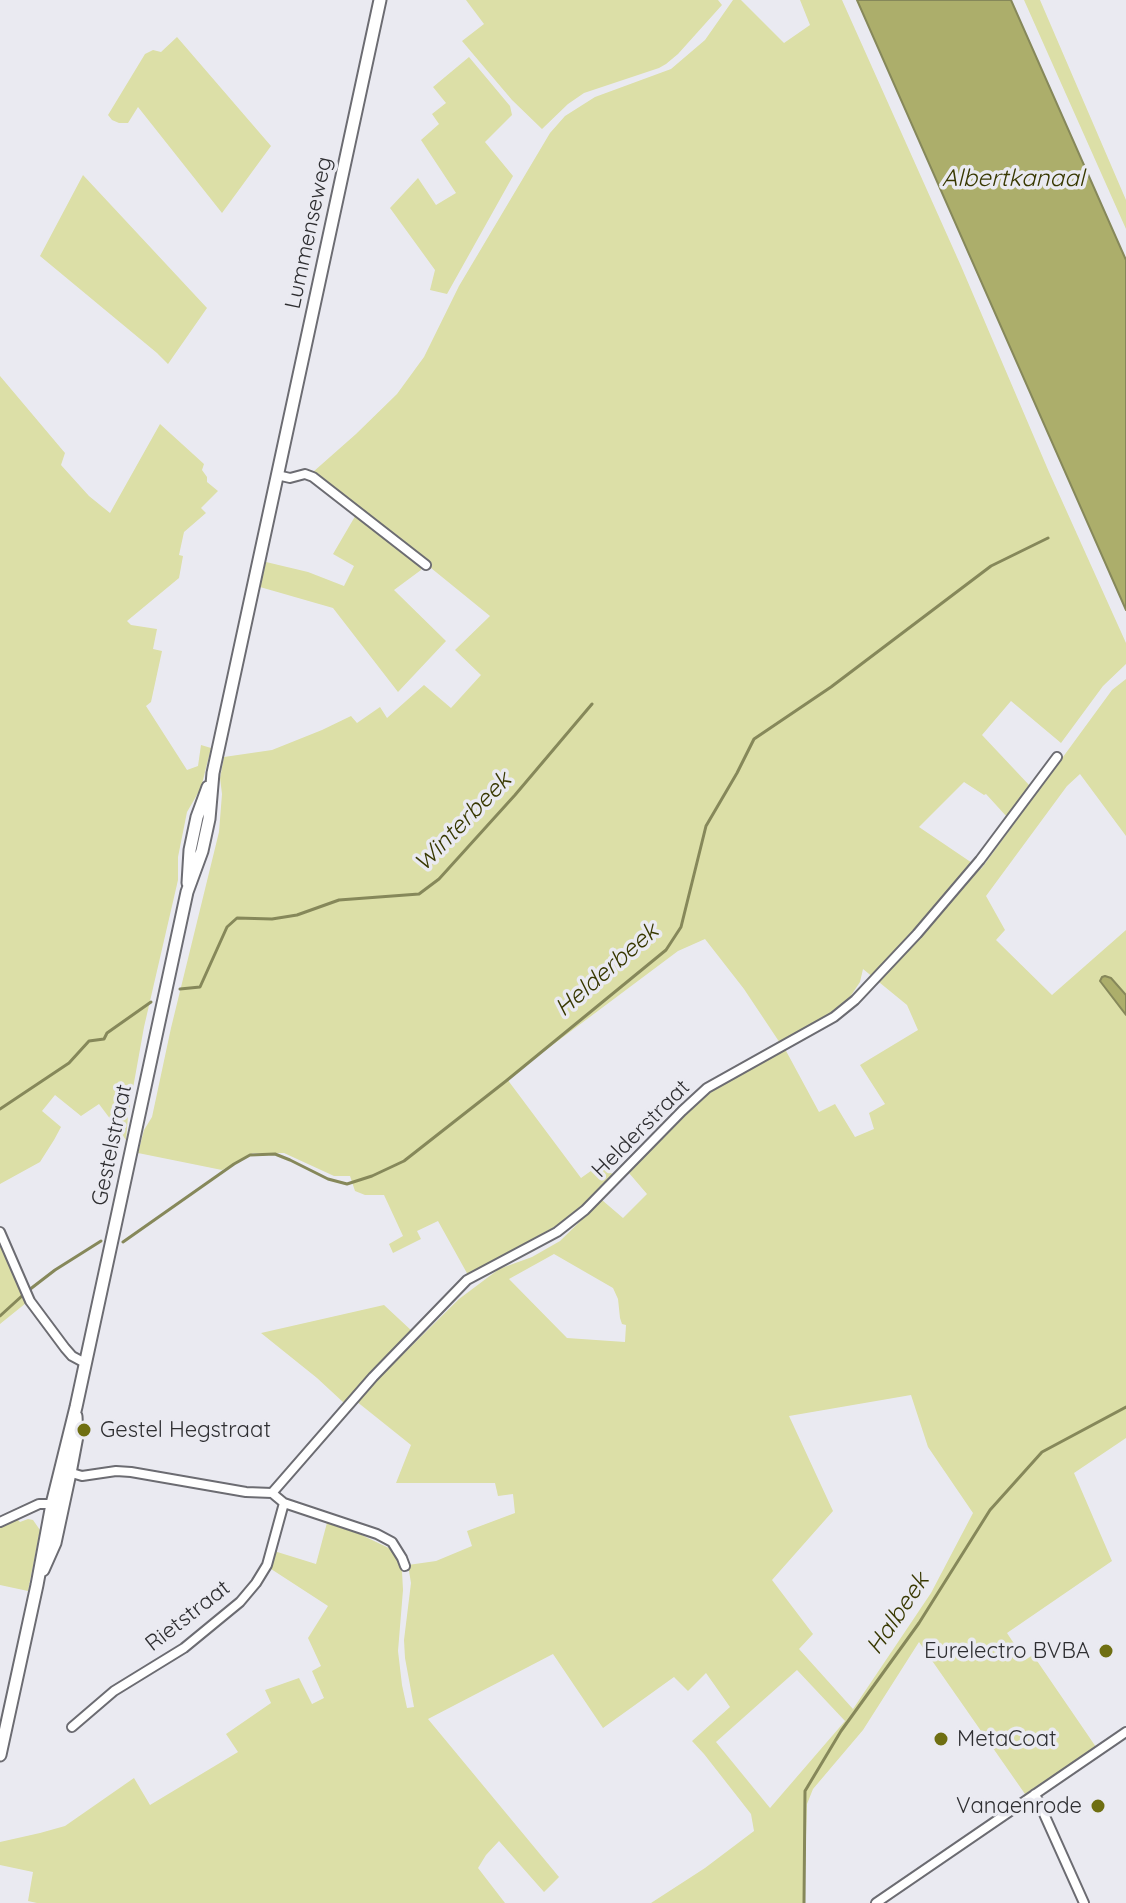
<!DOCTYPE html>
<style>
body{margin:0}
canvas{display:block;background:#eaeaf1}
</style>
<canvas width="1126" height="1903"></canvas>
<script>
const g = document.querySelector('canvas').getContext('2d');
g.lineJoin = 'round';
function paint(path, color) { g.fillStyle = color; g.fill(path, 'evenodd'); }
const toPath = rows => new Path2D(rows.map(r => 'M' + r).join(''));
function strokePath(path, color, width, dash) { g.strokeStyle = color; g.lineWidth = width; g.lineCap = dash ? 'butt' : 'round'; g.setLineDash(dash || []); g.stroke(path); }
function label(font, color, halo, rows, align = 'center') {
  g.font = font + ' Quicksand,sans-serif'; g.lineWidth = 7; g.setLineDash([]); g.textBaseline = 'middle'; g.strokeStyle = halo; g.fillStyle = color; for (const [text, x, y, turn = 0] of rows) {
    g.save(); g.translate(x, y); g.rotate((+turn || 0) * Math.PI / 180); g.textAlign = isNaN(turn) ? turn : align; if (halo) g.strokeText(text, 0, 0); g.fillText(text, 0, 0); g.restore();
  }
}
const green = toPath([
 [466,0,718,0,722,5,678,54,666,64,659,68,584,93,568,104,542,129,512,100,462,41,484,24],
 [733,0,741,0,784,43,810,25,800,0,842,0,961,266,1049,472,1126,643,1126,664,1103,686,1061,743,1011,701,982,735,1030,786,1007,817,986,794,984,795,964,782,919,827,981,869,1112,690,1126,679,1126,836,1080,774,1067,786,986,896,1005,930,996,940,1052,995,1126,930,1126,995,1111,978,1100,981,1126,1015,1126,1438,1074,1473,1112,1561,1007,1633,1025,1660,1033,1655,1096,1747,1025,1794,919,1642,863,1730,813,1789,807,1804,804,1903,651,1903,705,1868,754,1831,751,1814,704,1754,692,1741,730,1707,706,1673,688,1691,674,1677,603,1728,553,1654,428,1719,559,1877,544,1892,499,1841,486,1855,478,1868,505,1903,37,1903,28,1901,33,1872,0,1865,0,1842,40,1833,65,1826,134,1778,150,1805,238,1752,226,1734,271,1703,265,1690,299,1678,312,1704,324,1698,312,1671,321,1666,308,1638,328,1606,268,1567,274,1551,316,1564,328,1519,393,1550,395,1553,402,1571,403,1590,398,1651,402,1685,407,1708,414,1707,405,1658,404,1640,411,1583,408,1565,436,1561,472,1546,467,1531,515,1513,513,1494,498,1496,495,1483,396,1483,411,1445,356,1401,459,1299,499,1269,532,1257,560,1241,602,1200,623,1218,647,1194,629,1173,681,1117,698,1101,717,1088,785,1049,819,1112,835,1104,855,1137,874,1129,869,1113,885,1104,860,1065,918,1030,907,1005,863,969,860,982,850,997,815,1025,780,1043,744,989,705,939,678,951,507,1079,581,1178,602,1163,613,1175,578,1211,563,1222,468,1275,438,1221,417,1231,421,1239,393,1253,389,1244,403,1236,384,1195,365,1195,355,1191,350,1176,334,1176,284,1153,253,1153,222,1170,138,1153,144,1130,152,1117,171,1028,219,832,222,794,220,778,224,757,272,750,322,730,351,716,357,723,380,707,387,718,424,685,451,708,481,675,455,650,490,616,313,472,356,434,397,394,424,357,459,286,550,133,565,116,595,97,671,69,705,40],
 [554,1254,613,1288,618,1299,620,1318,622,1324,626,1325,625,1342,567,1338,509,1279],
 [911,1395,928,1447,973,1513,931,1593,853,1709,799,1649,813,1634,772,1580,833,1511,789,1416],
 [797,1670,845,1721,770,1808,716,1742],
 [1024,0,1040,0,1126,200,1126,229],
 [177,37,271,146,222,213,138,107,128,123,119,123,112,120,108,115,145,54,153,50,161,52],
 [469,57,510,106,512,115,485,142,513,176,447,294,430,290,435,270,390,208,418,178,436,205,456,193,421,140,439,124,432,114,446,103,433,87],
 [83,175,207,308,168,364,157,353,40,256],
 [0,376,65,453,61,465,89,496,110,513,160,424,204,464,202,470,207,477,207,482,218,491,201,508,206,513,184,532,179,555,183,556,179,578,127,621,131,625,157,629,153,649,162,651,151,702,146,706,187,770,198,766,201,745,211,748,201,788,187,812,178,857,178,880,144,1027,128,1116,126,1140,99,1104,81,1116,55,1095,42,1111,61,1127,54,1140,40,1162,0,1184],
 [357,513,421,566,421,570,394,590,446,641,398,692,333,608,260,587,266,562,308,572,344,586,354,566,333,554],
 [0,1243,26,1303,0,1324],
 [384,1305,413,1332,344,1403,317,1378,261,1333],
 [17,1519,20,1522,28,1519,33,1520,40,1530,28,1591,0,1585,0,1527]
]);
const water = toPath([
 [857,0,1011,0,1126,260,1126,610,857,0],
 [1105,976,1111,978,1126,995,1126,1015,1100,981,1102,977,1105,976]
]);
const stream = toPath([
 [180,989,200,987,227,927,237,918,272,919,297,915,339,900,419,894,439,879,515,795,592,704],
 [0,1109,69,1063,89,1041,104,1039,107,1033,151,1002],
 [123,1242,234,1164,250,1155,275,1154,290,1160,328,1179,347,1184,372,1176,404,1161,506,1081,666,950,681,927,706,826,737,773,754,739,831,687,991,566,1048,538],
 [29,1290,55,1270,101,1241],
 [0,1316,23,1295],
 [804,1903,805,1791,841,1731,919,1623,990,1510,1042,1452,1126,1407]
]);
const minor = toPath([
 [277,475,290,478,305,474,313,477,426,565],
 [0,1232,30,1301,65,1348,72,1356,85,1363],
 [65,1471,82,1476,116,1471,131,1472,246,1492,272,1493,284,1503,377,1534,392,1542,402,1558,405,1566],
 [272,1493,373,1377,467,1280,557,1232,585,1210,682,1111,707,1088,834,1017,855,1000,917,934,980,860,1057,757],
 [0,1522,39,1504,55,1504],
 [72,1727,114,1691,184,1648,240,1602,256,1583,267,1565,284,1503],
 [1035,1794,1084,1903],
 [876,1903,1126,1732]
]);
const secondary = toPath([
 [188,883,190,850,197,817,208,787],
 [43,1570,55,1543,70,1473,77,1436,76,1416],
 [0,1755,37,1585,52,1504,76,1407,187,892,202,851,209,819,213,773,380,0]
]);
const markers = [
 [84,1430,8,"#6f6f12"],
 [1106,1651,8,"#6f6f12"],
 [941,1739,8,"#6f6f12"],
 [1098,1806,8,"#6f6f12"]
];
const streetNames = [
 ["Lummenseweg",309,233,-78],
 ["Helderstraat",641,1129,-45],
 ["Gestelstraat",112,1145,-78],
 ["Rietstraat",188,1616,-38]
];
const poiNames = [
 ["Gestel Hegstraat",100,1430],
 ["Eurelectro BVBA",1090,1651,"right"],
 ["MetaCoat",957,1739],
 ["Vanaenrode",1082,1806,"right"]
];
const waterNames = [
 ["Albertkanaal",1013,179],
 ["Winterbeek",463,822,-46],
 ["Helderbeek",607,970,-41],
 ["Halbeek",898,1614,-56]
];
paint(green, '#dcdfa7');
paint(water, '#acae6b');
strokePath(water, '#86885a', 2);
strokePath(stream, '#86885a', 3);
strokePath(minor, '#6c6c72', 12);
strokePath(secondary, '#6c6c72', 15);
strokePath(minor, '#fff', 8);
strokePath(secondary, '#fff', 11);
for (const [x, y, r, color] of markers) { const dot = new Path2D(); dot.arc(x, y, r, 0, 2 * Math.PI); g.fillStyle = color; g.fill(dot); strokePath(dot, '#eaeaf1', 3); }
label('22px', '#2f2f32', '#eaeaf1', streetNames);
label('22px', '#2f2f32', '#eaeaf1', poiNames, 'left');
label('italic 24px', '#383801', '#eaeaf1', waterNames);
</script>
